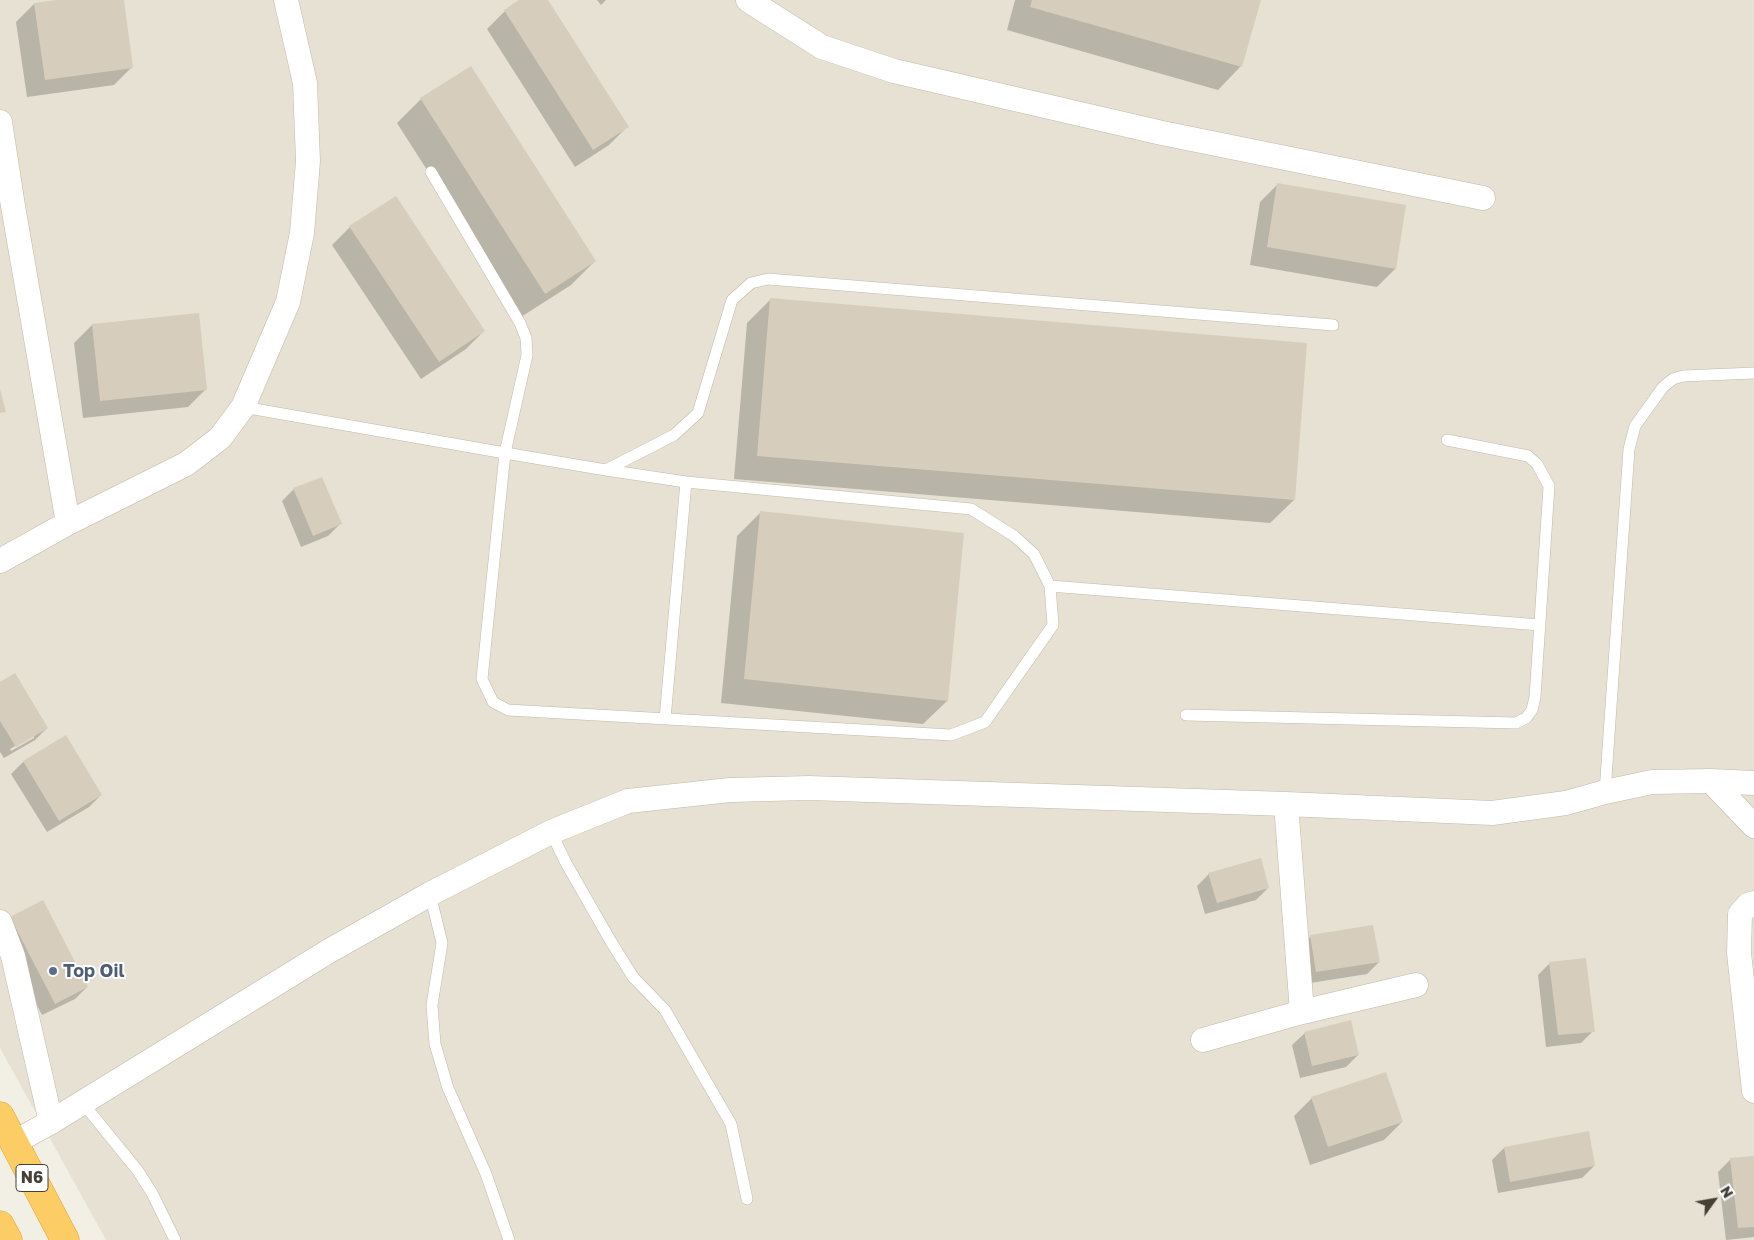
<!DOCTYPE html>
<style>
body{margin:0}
#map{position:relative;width:1754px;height:1240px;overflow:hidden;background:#f2efe5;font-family:"Golos Text",sans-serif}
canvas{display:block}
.north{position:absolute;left:1689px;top:1175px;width:50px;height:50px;-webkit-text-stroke:4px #fff;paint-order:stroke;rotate:58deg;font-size:14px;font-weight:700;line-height:20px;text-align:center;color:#453f35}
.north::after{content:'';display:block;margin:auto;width:18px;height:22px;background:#453f35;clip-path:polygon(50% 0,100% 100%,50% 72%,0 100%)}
</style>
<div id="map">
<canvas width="1754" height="1240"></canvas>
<div class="north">N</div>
</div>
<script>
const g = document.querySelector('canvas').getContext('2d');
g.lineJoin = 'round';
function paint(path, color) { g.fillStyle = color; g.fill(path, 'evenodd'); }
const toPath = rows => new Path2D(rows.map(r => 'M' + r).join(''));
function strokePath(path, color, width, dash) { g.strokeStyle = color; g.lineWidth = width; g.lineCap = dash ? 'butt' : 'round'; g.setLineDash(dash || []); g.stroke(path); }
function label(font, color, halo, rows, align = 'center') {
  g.font = font + ' "Golos Text",sans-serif'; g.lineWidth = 4; g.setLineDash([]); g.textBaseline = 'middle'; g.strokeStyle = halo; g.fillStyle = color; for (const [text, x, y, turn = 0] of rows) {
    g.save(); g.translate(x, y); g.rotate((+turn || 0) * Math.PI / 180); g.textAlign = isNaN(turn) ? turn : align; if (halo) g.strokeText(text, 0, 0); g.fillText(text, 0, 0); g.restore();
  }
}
const residential = toPath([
 [0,0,1754,0,1754,1240,106,1240,0,1048]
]);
const shadow = toPath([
 [67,0,122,0,132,67,114,85,27,97,16,22,34,4],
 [521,0,547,0,627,127,609,145,575,167,487,29,505,11],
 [597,0,606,0,601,5],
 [1015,0,1260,0,1241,66,1218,90,1007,30],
 [470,68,595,261,571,285,521,317,397,123,421,99],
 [1278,184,1395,269,1377,287,1250,265,1260,202],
 [350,227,484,331,466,349,421,379,332,245],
 [770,300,1294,500,1270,523,734,479,747,323],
 [92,325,206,389,188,407,83,418,74,343],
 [294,489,340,524,328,536,301,547,282,501],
 [761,512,947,701,923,724,721,703,737,536],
 [0,683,47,728,35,740,4,758,0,752],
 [34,735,34,738,11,751,10,749],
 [23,762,101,795,89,807,47,832,11,774],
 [1209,874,1268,888,1256,900,1205,914,1197,886],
 [11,918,87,987,75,999,42,1015,0,932],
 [1311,936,1379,962,1367,974,1304,984,1298,949],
 [1550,963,1593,1031,1581,1043,1546,1047,1538,975],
 [1305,1033,1358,1055,1346,1067,1300,1078,1292,1045],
 [1312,1098,1402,1122,1384,1140,1310,1165,1294,1116],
 [1504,1148,1594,1166,1582,1178,1498,1193,1492,1160],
 [1754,1157,1754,1237,1726,1240,1718,1172,1730,1160]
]);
const building = toPath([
 [57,0,124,0,133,68,45,80,34,3],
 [519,0,548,0,629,127,593,150,504,10],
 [1032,0,1261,0,1242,67,1030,7],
 [471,66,596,261,545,294,420,98],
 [1277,183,1406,205,1396,269,1267,247],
 [396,196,485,331,439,362,349,226],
 [770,298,1307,343,1295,500,757,456],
 [199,313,207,390,100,401,92,324],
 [0,389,6,412,0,413],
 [322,477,342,524,313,536,293,488],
 [760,511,964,533,948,701,744,679],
 [15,673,48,728,16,747,0,721,0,682],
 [66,735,102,795,59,821,23,761],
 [1261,858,1269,888,1217,903,1208,873],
 [43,900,88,987,55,1004,10,917],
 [1373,925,1380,962,1316,972,1310,935],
 [1586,958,1595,1032,1558,1035,1549,962],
 [1351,1020,1359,1055,1312,1066,1304,1032],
 [1386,1072,1403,1122,1328,1147,1311,1097],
 [1589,1131,1595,1166,1510,1182,1504,1147],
 [1754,1156,1754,1227,1738,1228,1730,1158]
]);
const lane = toPath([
 [243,407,505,453,606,470,686,482,971,509,1014,536,1034,554,1050,586,1053,625,985,722,951,735,508,710,493,702,482,679,505,453,527,355,526,338,520,323,431,172],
 [606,470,674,435,698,413,732,300,751,283,768,279,1333,325],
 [1050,586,1540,625],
 [1186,715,1516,723,1526,718,1532,710,1535,697,1549,486,1537,464,1528,456,1447,440],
 [665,719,686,482],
 [1605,792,1629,449,1635,426,1663,387,1673,379,1683,376,1754,373],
 [551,832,566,863,610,940,633,977,665,1010,731,1124,747,1199],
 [430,894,442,943,432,1005,435,1044,448,1088,486,1174,509,1240],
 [82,1102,138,1171,152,1193,175,1240]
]);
const street = toPath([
 [748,0,822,47,894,71,1162,133,1483,198],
 [0,122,13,206,68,523],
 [0,561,68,523,186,464,220,438,243,407,288,302,302,233,308,161,305,83,286,0],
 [1711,781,1754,826],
 [1754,903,1748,905,1740,914,1739,953,1754,1091],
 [0,922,13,956,51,1122],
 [1302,1012,1416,985],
 [1203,1040,1302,1012,1286,804],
 [13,1143,51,1122,329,951,430,894,551,832,628,801,730,790,809,788,1286,804,1492,813,1566,803,1605,792,1652,782,1711,781,1754,783]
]);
const highway = toPath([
 [0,1116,65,1240],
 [0,1225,8,1240]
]);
const markers = [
 [53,971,5,"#5c6f8a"]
];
const shields = [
 [32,1178,32]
];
const shieldNames = [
 ["N6",32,1178]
];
const serviceNames = [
 ["Top Oil",63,971]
];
paint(residential, '#e6e1d3');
paint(shadow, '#0003');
paint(building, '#d7cdbd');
strokePath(lane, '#c1b9ab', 12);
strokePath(street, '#c1b9ab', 25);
strokePath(highway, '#dda135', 29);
strokePath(lane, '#fff', 11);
strokePath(street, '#fff', 24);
strokePath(highway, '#fdcd65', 28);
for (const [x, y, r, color] of markers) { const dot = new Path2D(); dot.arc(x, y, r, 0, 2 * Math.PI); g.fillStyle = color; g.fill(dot); strokePath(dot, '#fff', 2); }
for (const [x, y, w] of shields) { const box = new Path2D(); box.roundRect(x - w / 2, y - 13.5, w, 27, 4); g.fillStyle = '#fff'; g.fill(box); strokePath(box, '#453f35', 1); }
label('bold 16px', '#453f35', null, shieldNames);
label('bold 18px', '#4e5e75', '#fff', serviceNames, 'left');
</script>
